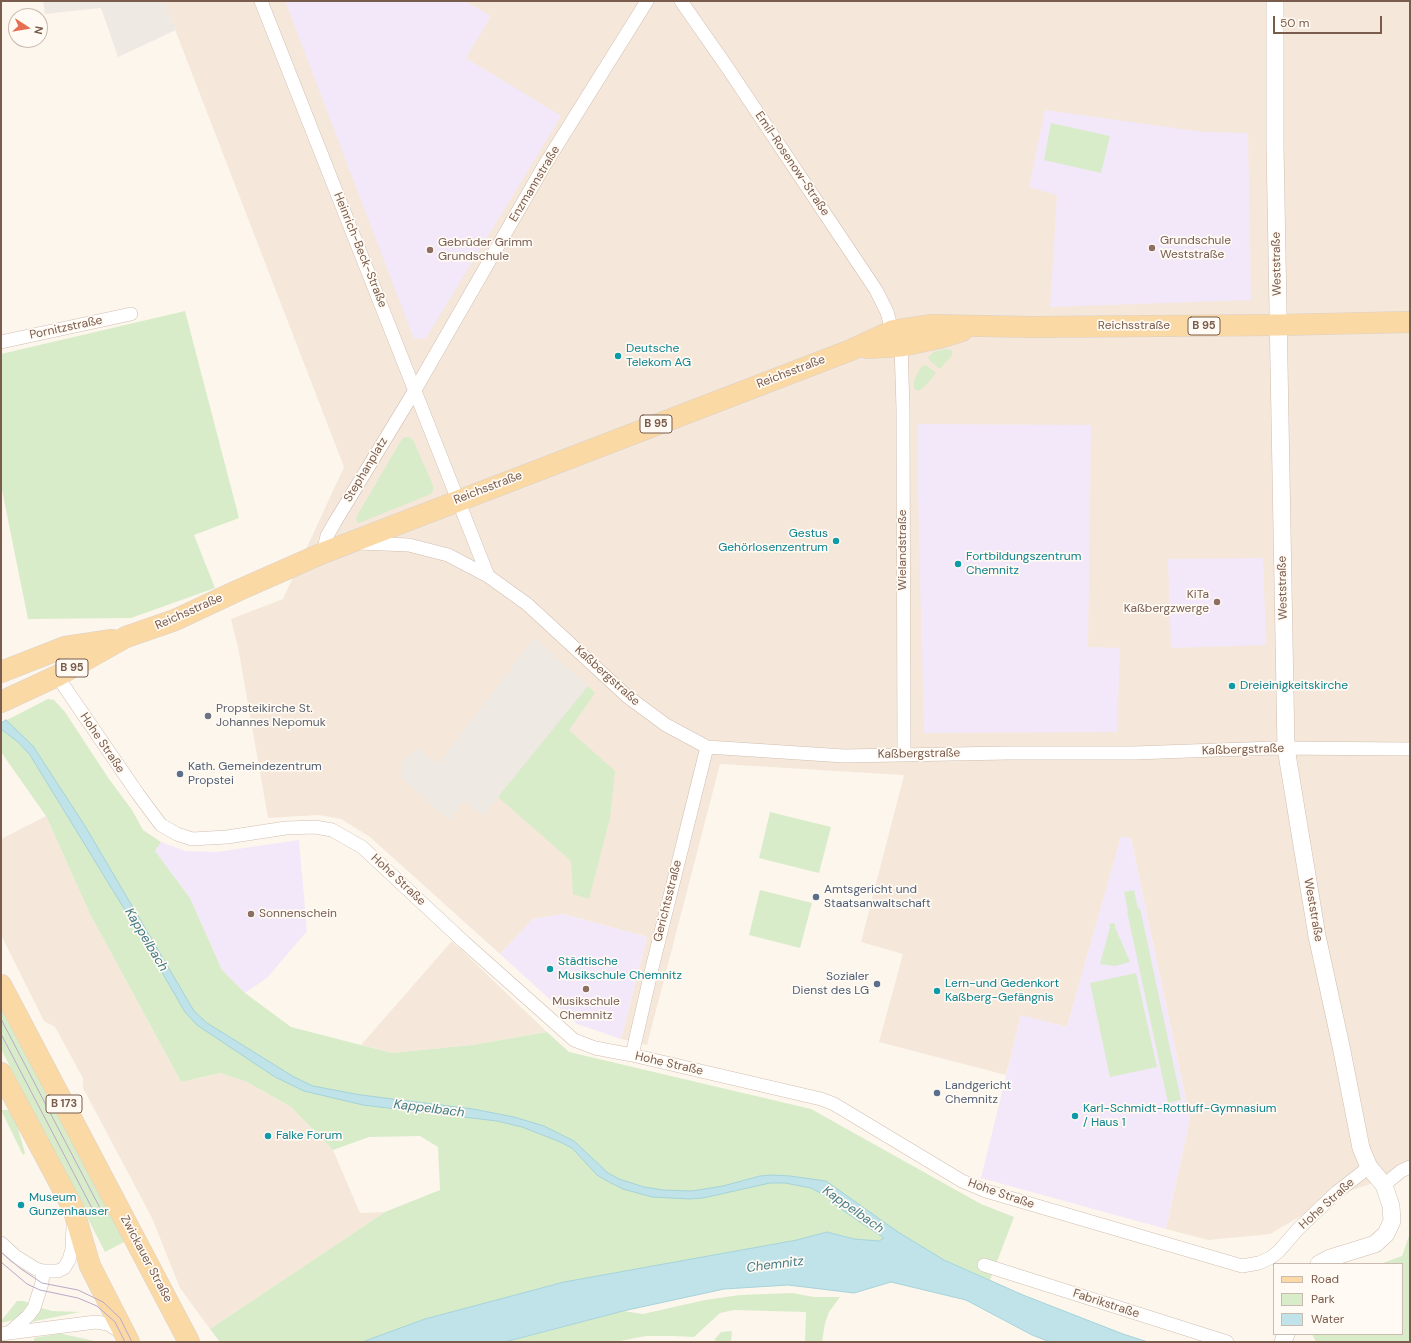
<!DOCTYPE html>
<meta charset="utf-8">
<style>
body{margin:0}
#map{position:relative;width:1411px;height:1343px;overflow:hidden;background:#fdf6ec;font-family:"DM Sans",sans-serif}
canvas{display:block}
.frame{position:absolute;inset:0;border:2px solid #7a5c4d;pointer-events:none}
.legend{position:absolute;left:1273px;top:1263px;width:130px;height:72px;box-sizing:border-box;background:#fffaf3;border:1px solid #cabbb1;margin:0;padding:5px 7px;list-style:none;font-size:12px;color:#7a5c4d}
.legend li{display:flex;align-items:center;gap:8px;height:20px}
.legend b{width:20px;border:1px solid #cabbb1}
.north{position:absolute;left:8px;top:8px;width:40px;height:40px;box-sizing:border-box;background:#fffaf3;border:1px solid #cabbb1;border-radius:50%;rotate:102deg;font-size:11px;font-weight:700;line-height:16px;text-align:center;color:#7a5c4d}
.north::after{content:'';display:block;margin:auto;width:14px;height:18px;background:#e76f51;clip-path:polygon(50% 0,100% 100%,50% 72%,0 100%)}
.scale{position:absolute;left:1273px;top:16px;width:109px;height:18px;box-sizing:border-box;border:2px solid #7a5c4d;border-top:0;padding-left:5px;font-size:12px;line-height:14px;white-space:nowrap;color:#7a5c4d;-webkit-text-stroke:3px #fffaf3;paint-order:stroke}
</style>
<div id="map">
<canvas width="1411" height="1343"></canvas>
<div class="frame"></div>
<ul class="legend">
<li><b style="height:5px;background:#fbd9a5"></b>Road</li>
<li><b style="height:11px;background:#d8ecc9"></b>Park</li>
<li><b style="height:11px;background:#bfe3e8"></b>Water</li>
</ul>
<div class="north">N</div>
<div class="scale">50 m</div>
</div>
<script>
const g = document.querySelector('canvas').getContext('2d');
g.lineJoin = 'round';
function paint(path, color) { g.fillStyle = color; g.fill(path, 'evenodd'); }
const toPath = rows => new Path2D(rows.map(r => 'M' + r).join(''));
function strokePath(path, color, width, dash) { g.strokeStyle = color; g.lineWidth = width; g.lineCap = dash ? 'butt' : 'round'; g.setLineDash(dash || []); g.stroke(path); }
function label(font, color, halo, rows, align = 'center') {
  g.font = font + ' "DM Sans",sans-serif'; g.lineWidth = 3.5; g.setLineDash([]); g.textBaseline = 'middle'; g.strokeStyle = halo; g.fillStyle = color; for (const [text, x, y, turn = 0] of rows) {
    g.save(); g.translate(x, y); g.rotate((+turn || 0) * Math.PI / 180); g.textAlign = isNaN(turn) ? turn : align; if (halo) g.strokeText(text, 0, 0); g.fillText(text, 0, 0); g.restore();
  }
}
const residential = toPath([
 [164,1,1410,1,1410,1171,1337,1195,1270,1234,1208,1240,1166,1229,1190,1119,1131,839,1121,837,1067,1027,1021,1016,1006,1075,879,1042,903,954,861,942,904,775,720,764,647,1045,621,1039,647,937,563,914,533,919,500,954,370,837,341,819,319,815,268,818,238,647,231,619,283,599,344,467],
 [46,816,90,914,181,1082,220,1073,247,1082,291,1107,333,1150,360,1213,385,1212,210,1329,180,1288,152,1218,83,1088,83,1078,55,1027,44,1021,1,935,1,839],
 [452,941,547,1032,472,1045,392,1053,361,1045]
]);
const industrial = toPath([
 [43,1,164,1,176,30,118,57,101,8,45,14],
 [534,638,588,686,483,816,464,801,449,820,401,778,402,764,416,747,438,764]
]);
const education = toPath([
 [285,1,465,1,491,16,466,58,561,116,426,338,414,339],
 [1045,110,1203,132,1248,133,1251,300,1050,307,1057,195,1029,187],
 [918,424,1091,425,1088,647,1120,648,1117,732,924,733,918,492],
 [1263,558,1266,645,1171,648,1168,559],
 [1121,836,1131,839,1190,1119,1166,1229,981,1178,1021,1015,1067,1027],
 [299,840,307,931,267,978,245,993,222,970,190,898,155,851,161,842,185,851,217,852],
 [563,914,647,937,621,1039,577,1024,500,954,533,919]
]);
const green = toPath([
 [1051,123,1110,136,1101,173,1044,160],
 [185,311,239,518,194,535,215,588,131,618,28,619,1,485,1,354],
 [945,349,952,350,952,355,940,369,930,361,928,357,934,352],
 [923,365,927,366,936,373,927,384,919,391,914,389,914,381,919,370],
 [405,437,409,437,413,440,433,485,433,491,431,494,359,523,357,522,356,518,358,514,402,439],
 [588,686,595,693,569,730,615,771,610,818,589,899,573,894,571,861,498,797],
 [48,699,54,700,65,712,109,779,132,810,143,830,161,842,155,851,190,898,222,970,245,993,291,1027,392,1053,472,1045,547,1032,569,1052,811,1109,981,1204,1014,1217,990,1280,944,1260,879,1241,854,1239,827,1232,797,1240,564,1282,425,1319,362,1342,220,1342,210,1329,385,1212,440,1190,438,1147,420,1136,369,1137,333,1150,291,1107,247,1082,220,1073,181,1082,90,914,46,816,1,752,1,723],
 [770,812,831,827,819,873,759,858],
 [760,890,812,903,800,948,749,935],
 [1134,890,1138,909,1140,908,1181,1100,1168,1103,1127,911,1128,911,1124,892],
 [1113,923,1115,924,1115,927,1130,962,1115,966,1100,964,1110,927,1109,924],
 [1136,973,1157,1067,1110,1077,1090,983],
 [1,1006,126,1241,105,1252,1,1049],
 [1,1110,9,1110,16,1122,25,1153,23,1155],
 [1410,1233,1410,1342,1316,1342,1312,1334,1402,1334,1402,1264,1380,1264,1402,1256],
 [792,1293,814,1297,840,1297,829,1312,825,1323,822,1342,805,1342,806,1312,734,1310,720,1313,694,1337,674,1336,646,1336,615,1342,507,1342,623,1311,643,1314,705,1300,740,1295],
 [17,1301,24,1301,29,1303,26,1309,19,1317,13,1320,1,1323,1,1321],
 [41,1308,52,1311,80,1312,31,1322],
 [732,1331,731,1341,753,1342,721,1342,714,1340,721,1332],
 [57,1334,63,1334,99,1342,34,1342,34,1338]
]);
const water = toPath([
 [6,720,33,746,85,826,194,1011,207,1023,294,1077,313,1086,361,1095,473,1109,514,1117,544,1126,574,1141,608,1173,619,1179,644,1187,663,1190,692,1191,723,1186,760,1176,772,1175,790,1176,826,1181,898,1232,944,1260,1023,1295,1123,1334,1148,1342,1050,1342,1032,1335,966,1300,891,1282,854,1293,788,1285,724,1289,623,1311,505,1342,362,1342,425,1319,564,1282,797,1240,827,1232,854,1239,879,1241,884,1238,838,1207,826,1196,811,1188,785,1183,770,1183,703,1198,690,1199,652,1197,623,1189,609,1182,597,1175,572,1148,558,1141,522,1127,497,1121,363,1105,304,1091,275,1077,197,1025,185,1012,142,938,30,755,18,742,1,729,1,723,6,720]
]);
const minor = toPath([
 [261,1,488,576],
 [681,1,727,67,876,290,887,312,892,331],
 [1,342,131,314],
 [901,346,903,408,904,754],
 [359,543,409,545,448,555,488,576,527,604,628,697,666,725,707,747,844,756,1008,753,1134,753,1274,748,1410,749],
 [323,553,327,536,335,522,415,390,544,166,647,1],
 [57,676,138,794,161,825,177,834,192,839,227,837,286,828,315,827,332,830,362,847,464,942,574,1040,595,1048,632,1055,821,1099,834,1104,962,1181,986,1191,1242,1266,1259,1263,1270,1258,1278,1252,1299,1228,1337,1192,1369,1167],
 [632,1055,653,964,707,747],
 [1384,1185,1401,1171,1410,1167],
 [1,1243,15,1256,36,1269,43,1271,58,1271,64,1268,69,1260,72,1249,73,1226],
 [984,1265,1227,1342],
 [10,1332,28,1316,34,1308,42,1283,43,1271],
 [1,1334,96,1322,108,1324,124,1334]
]);
const tertiary = toPath([
 [1275,1,1275,145,1286,748,1317,936,1341,1046,1361,1148,1369,1167,1384,1185,1391,1206,1392,1221,1386,1234,1375,1244,1330,1258,1319,1264],
 [1283,1342,1286,1334]
]);
const primary = toPath([
 [867,348,901,346,939,338,962,331],
 [1,672,65,647,112,640],
 [1,702,57,676,126,637,175,620,239,590,323,553,851,350,892,331,932,325,1031,327,1278,325,1410,322],
 [1,985,189,1342],
 [1,1073,73,1208,90,1266,129,1342]
]);
const tram = toPath([
 [1,1019,100,1208],
 [1,1034,94,1212],
 [1,1252,21,1269,42,1283,78,1290,103,1302,120,1318,132,1342],
 [1,1262,27,1284,40,1290,78,1298,97,1306,115,1322,125,1342]
]);
const markers = [
 [1152,248,4,"#8d6e63"],
 [430,250,4,"#8d6e63"],
 [618,356,4,"#0f9aa8"],
 [836,541,4,"#0f9aa8"],
 [958,564,4,"#0f9aa8"],
 [1217,602,4,"#8d6e63"],
 [1232,686,4,"#0f9aa8"],
 [208,716,4,"#6b7280"],
 [180,774,4,"#5c6f8a"],
 [816,897,4,"#5c6f8a"],
 [251,914,4,"#8d6e63"],
 [550,969,4,"#0f9aa8"],
 [877,984,4,"#5c6f8a"],
 [586,989,4,"#8d6e63"],
 [937,991,4,"#0f9aa8"],
 [937,1093,4,"#5c6f8a"],
 [1075,1116,4,"#0f9aa8"],
 [268,1136,4,"#0f9aa8"],
 [21,1205,4,"#0f9aa8"]
];
const shields = [
 [1204,326,32],
 [656,424,32],
 [72,668,32],
 [64,1104,36]
];
const shieldNames = [
 ["B 95",1204,326],
 ["B 95",656,424],
 ["B 95",72,668],
 ["B 173",64,1104]
];
const streetNames = [
 ["Emil-Rosenow-Straße",792,164,56],
 ["Enzmannstraße",535,184,-59],
 ["Heinrich-Beck-Straße",360,250,68],
 ["Weststraße",1277,264,-91],
 ["Reichsstraße",1134,326],
 ["Pornitzstraße",66,328,-12],
 ["Reichsstraße",791,372,-21],
 ["Stephanplatz",366,470,-59],
 ["Reichsstraße",488,488,-21],
 ["Wielandstraße",903,550,-90],
 ["Weststraße",1283,588,-91],
 ["Reichsstraße",189,612,-24],
 ["Kaßbergstraße",607,676,42],
 ["Hohe Straße",102,743,56],
 ["Kaßbergstraße",1243,750,-2],
 ["Kaßbergstraße",919,754,-1],
 ["Hohe Straße",398,880,43],
 ["Gerichtsstraße",668,901,-76],
 ["Weststraße",1313,910,80],
 ["Hohe Straße",669,1064,13],
 ["Hohe Straße",1001,1194,19],
 ["Hohe Straße",1327,1204,-42],
 ["Zwickauer Straße",146,1259,62],
 ["Fabrikstraße",1106,1304,18]
];
const educationNames = [
 ["Grundschule",1160,241],
 ["Weststraße",1160,255],
 ["Gebrüder Grimm",438,243],
 ["Grundschule",438,257],
 ["KiTa",1209,595,"right"],
 ["Kaßbergzwerge",1209,609,"right"],
 ["Sonnenschein",259,914],
 ["Musikschule",586,1002,"center"],
 ["Chemnitz",586,1016,"center"]
];
const cultureNames = [
 ["Deutsche",626,349],
 ["Telekom AG",626,363],
 ["Gestus",828,534,"right"],
 ["Gehörlosenzentrum",828,548,"right"],
 ["Fortbildungszentrum",966,557],
 ["Chemnitz",966,571],
 ["Dreieinigkeitskirche",1240,686],
 ["Städtische",558,962],
 ["Musikschule Chemnitz",558,976],
 ["Lern-und Gedenkort",945,984],
 ["Kaßberg-Gefängnis",945,998],
 ["Karl-Schmidt-Rottluff-Gymnasium",1083,1109],
 ["/ Haus 1",1083,1123],
 ["Falke Forum",276,1136],
 ["Museum",29,1198],
 ["Gunzenhauser",29,1212]
];
const worshipNames = [
 ["Propsteikirche St.",216,709],
 ["Johannes Nepomuk",216,723]
];
const serviceNames = [
 ["Kath. Gemeindezentrum",188,767],
 ["Propstei",188,781],
 ["Amtsgericht und",824,890],
 ["Staatsanwaltschaft",824,904],
 ["Sozialer",869,977,"right"],
 ["Dienst des LG",869,991,"right"],
 ["Landgericht",945,1086],
 ["Chemnitz",945,1100]
];
const waterNames = [
 ["Kappelbach",146,940,59],
 ["Kappelbach",429,1109,7],
 ["Kappelbach",853,1210,35],
 ["Chemnitz",775,1265,-7]
];
paint(residential, '#f5e8da');
paint(industrial, '#efe9e4');
paint(education, '#f3e8fa');
paint(green, '#d8ecc9');
paint(water, '#bfe3e8');
strokePath(water, '#a5d3da', 1);
strokePath(minor, '#d1beb0', 14);
strokePath(tertiary, '#d1beb0', 18);
strokePath(primary, '#dad1cd', 22);
strokePath(minor, '#fff', 13);
strokePath(tertiary, '#fff', 17);
strokePath(primary, '#fbd9a5', 21);
strokePath(tram, '#b9a8c9', 1);
for (const [x, y, r, color] of markers) { const dot = new Path2D(); dot.arc(x, y, r, 0, 2 * Math.PI); g.fillStyle = color; g.fill(dot); strokePath(dot, '#fffaf3', 1.5); }
for (const [x, y, w] of shields) { const box = new Path2D(); box.roundRect(x - w / 2, y - 9, w, 18, 3); g.fillStyle = '#fffaf3'; g.fill(box); strokePath(box, '#7a5c4d', 1); }
label('bold 11px', '#7a5c4d', null, shieldNames);
label('12px', '#7a5c4d', '#fffaf3', streetNames);
label('12px', '#785e54', '#fffaf3', educationNames, 'left');
label('12px', '#0d838f', '#fffaf3', cultureNames, 'left');
label('12px', '#5b616d', '#fffaf3', worshipNames, 'left');
label('12px', '#4e5e75', '#fffaf3', serviceNames, 'left');
label('italic 13px', '#437c86', '#fffaf3', waterNames);
</script>
